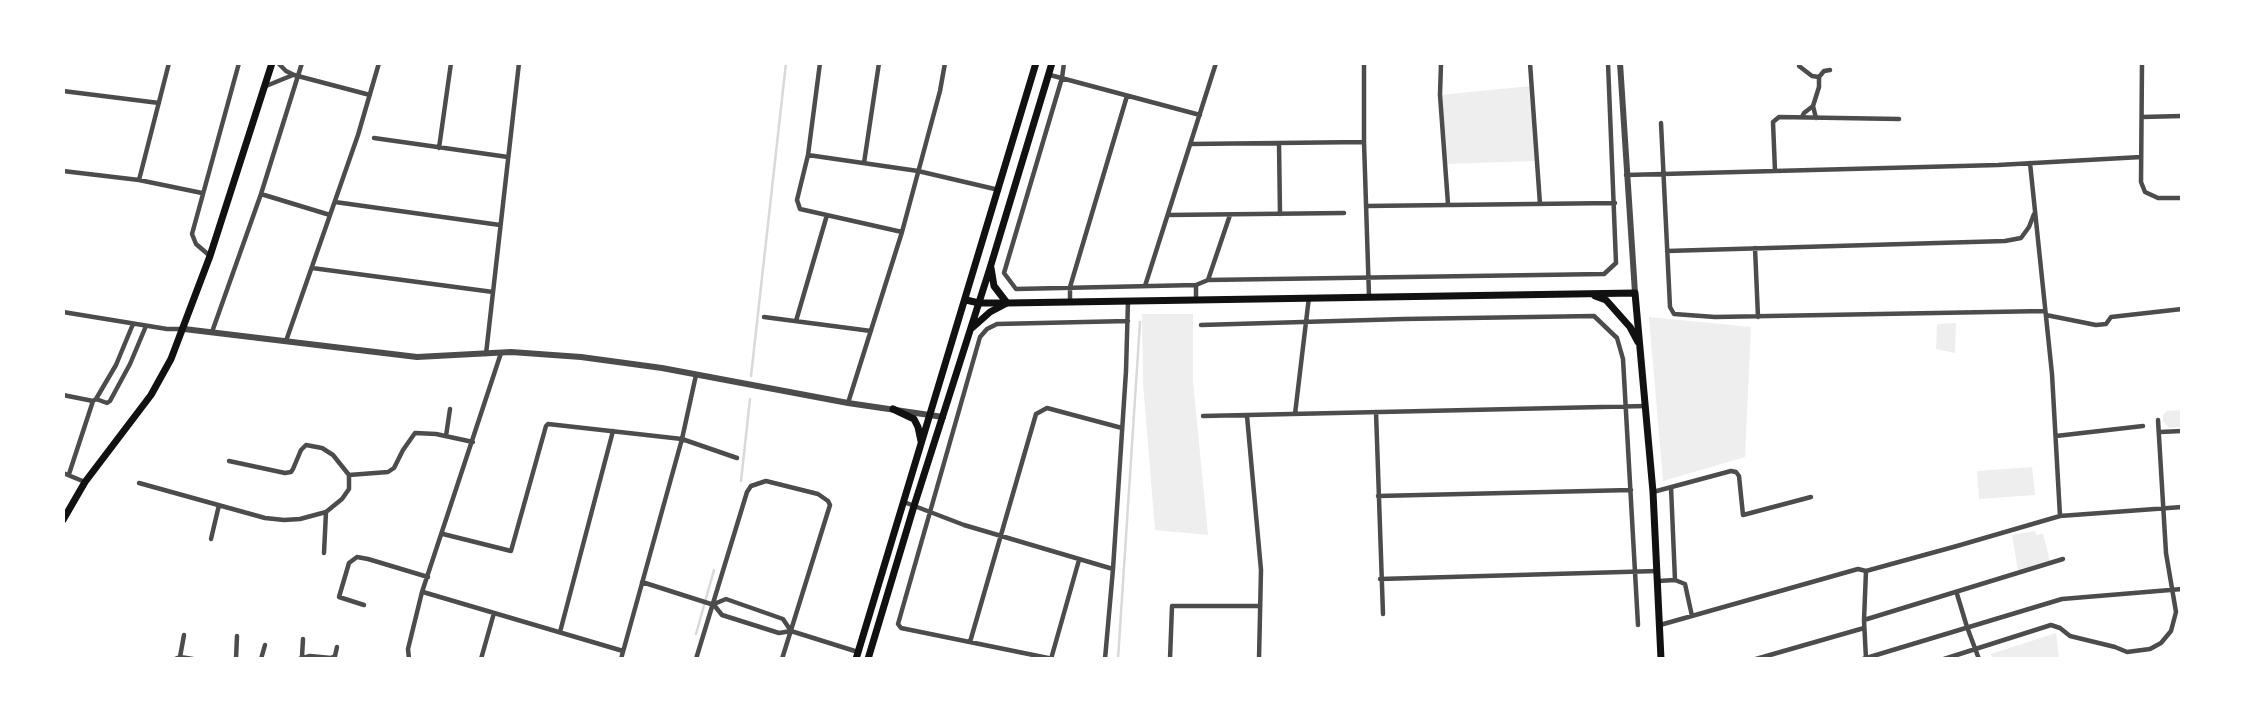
<!DOCTYPE html>
<style>
body{margin:0}
#map{position:relative;width:2245px;height:722px;overflow:hidden;background:#fff;font-family:"Source Sans 3",sans-serif}
canvas{display:block}
.frame{position:absolute;inset:0;border:65px solid #fff;pointer-events:none}
</style>
<div id="map">
<canvas width="2245" height="722"></canvas>
<div class="frame"></div>
</div>
<script>
const g = document.querySelector('canvas').getContext('2d');
g.lineJoin = 'round';
function paint(path, color) { g.fillStyle = color; g.fill(path, 'evenodd'); }
const toPath = rows => new Path2D(rows.map(r => 'M' + r).join(''));
function strokePath(path, color, width, dash) { g.strokeStyle = color; g.lineWidth = width; g.lineCap = dash ? 'butt' : 'round'; g.setLineDash(dash || []); g.stroke(path); }
const green = toPath([
 [1531,86,1535,161,1445,164,1440,95],
 [1142,314,1193,314,1193,381,1208,535,1155,530,1143,383],
 [1649,317,1751,327,1745,457,1663,481],
 [1956,323,1955,353,1936,349,1937,324],
 [2182,410,2182,427,2169,428,2163,421,2163,415,2167,411],
 [2032,467,2035,495,1979,499,1977,471],
 [2035,531,2036,535,2043,534,2050,561,2018,571,2012,535],
 [2056,633,2059,659,1992,659,1991,654]
]);
const stream = toPath([
 [751,376,786,63],
 [741,481,750,399],
 [696,634,714,570],
 [1118,659,1140,322]
]);
const minor = toPath([
 [278,63,286,71,294,75,370,95],
 [820,63,808,155,797,200,800,209,902,232],
 [1064,63,1062,78,1004,273,1016,289,1196,285,1208,280,1604,274,1616,263,1608,63],
 [1364,63,1364,142,1369,296],
 [1441,63,1440,95,1448,204],
 [1530,63,1540,204],
 [2142,63,2141,182,2145,192,2158,198,2182,198],
 [1799,66,1812,76,1819,77],
 [1050,75,1200,115],
 [266,86,293,75],
 [63,91,159,103],
 [1802,117,1804,113,1813,106],
 [2142,117,2182,116],
 [1816,118,1813,106,1819,87,1819,77,1824,71,1830,70],
 [1661,123,1670,307,1674,314,1715,317,2045,311],
 [374,138,508,157],
 [1279,143,1280,214],
 [1190,144,1364,142],
 [439,148,451,63],
 [808,155,918,171,999,190],
 [864,163,879,63],
 [2030,163,2052,374,2060,516],
 [63,171,139,180,202,193],
 [1775,171,1773,122,1779,117,1899,119],
 [1626,175,1998,165,2141,157],
 [139,180,169,63],
 [261,194,330,215],
 [335,202,500,225],
 [1366,206,1615,203],
 [1168,215,1344,213],
 [1755,248,1758,317],
 [1667,251,2005,241,2021,238,2029,227,2034,214],
 [210,256,196,244,192,234,239,63],
 [312,268,493,292],
 [1208,280,1230,215],
 [1145,286,1216,63],
 [1196,300,1196,285],
 [1070,302,1070,287,1127,96],
 [63,312,167,329,183,329],
 [2046,315,2096,325,2106,324,2111,317,2182,309],
 [764,317,871,331],
 [796,321,827,215],
 [1201,325,1404,319,1594,316,1617,338,1623,359,1638,625],
 [212,332,261,194,302,63],
 [286,341,358,135,379,63],
 [486,354,519,63],
 [63,395,93,401,96,399,107,403,110,401,130,364,146,326],
 [96,399,116,365,133,324],
 [848,403,902,232,940,91,945,63],
 [1376,412,1383,614],
 [1295,414,1309,297],
 [1203,416,1646,406],
 [1247,416,1261,570,1259,659],
 [2160,432,2182,431],
 [446,436,450,409],
 [2056,436,2143,426],
 [63,473,85,482],
 [69,474,93,401],
 [349,475,388,472,394,468,403,450,415,433,436,434,473,442],
 [139,483,265,518,284,520,300,519,326,512,342,499,349,489,349,475,333,455,322,448,306,445,301,450,293,469,291,472,285,473,229,461],
 [1671,487,1675,580,1685,584,1692,616],
 [1653,492,1731,471,1736,472,1739,476,1743,515,1811,497],
 [1378,496,1631,490],
 [904,502,964,525,1113,569],
 [443,534,511,551,546,426,548,424,682,439,737,458],
 [211,539,219,505],
 [324,553,326,512],
 [1866,571,1864,620,1866,659],
 [1380,579,1657,571],
 [1658,581,1675,580],
 [642,582,714,605,722,615,779,633,791,631,858,652],
 [423,592,623,651],
 [1957,594,1967,627,1979,659],
 [714,604,726,599,783,619,791,631],
 [364,605,339,597,349,563,357,557,368,559,428,577],
 [1864,620,2063,559],
 [1660,625,1858,569,1866,571,1957,546,2060,516,2182,507],
 [560,632,613,431],
 [970,642,1036,414,1047,408,1122,428],
 [180,657,184,635],
 [302,657,303,639],
 [175,659,180,657,193,659],
 [236,659,237,636],
 [261,659,265,645],
 [299,659,310,656,331,658,335,656,337,647],
 [409,659,408,649,422,592,501,353],
 [481,659,494,613],
 [621,659,682,439,696,375],
 [696,659,747,492,751,486,766,481,818,494,828,501,830,505,782,659],
 [1051,659,1079,560],
 [1053,659,901,628,898,624,980,337,987,329,997,324,1128,321],
 [1105,659,1113,569,1126,371,1128,301],
 [1170,659,1172,606,1259,606],
 [1756,659,1864,628],
 [1863,659,2062,599,2182,589],
 [1944,659,2051,625,2060,628,2070,636,2115,647,2127,652,2150,649,2161,643,2171,631,2176,612,2166,553,2158,420]
]);
const tertiary = toPath([
 [1620,63,1635,293],
 [184,329,417,357,511,352,581,357,662,368,848,403,943,417]
]);
const secondary = toPath([
 [1595,296,1606,300,1630,327,1638,342],
 [966,300,979,303,1007,303,1635,293,1653,492,1661,659]
]);
const primary = toPath([
 [972,328,990,312,1007,303,994,286,991,268],
 [893,409,914,419,918,427,921,441],
 [63,520,85,482,151,395,171,359,210,256,272,63],
 [856,659,1036,63],
 [868,659,914,506,990,268,1052,63]
]);
paint(green, '#eee');
strokePath(stream, '#d9d9d9', 2.5);
strokePath(minor, '#4c4c4c', 4.5);
strokePath(tertiary, '#4c4c4c', 6);
strokePath(secondary, '#111', 7);
strokePath(primary, '#111', 7);
</script>
